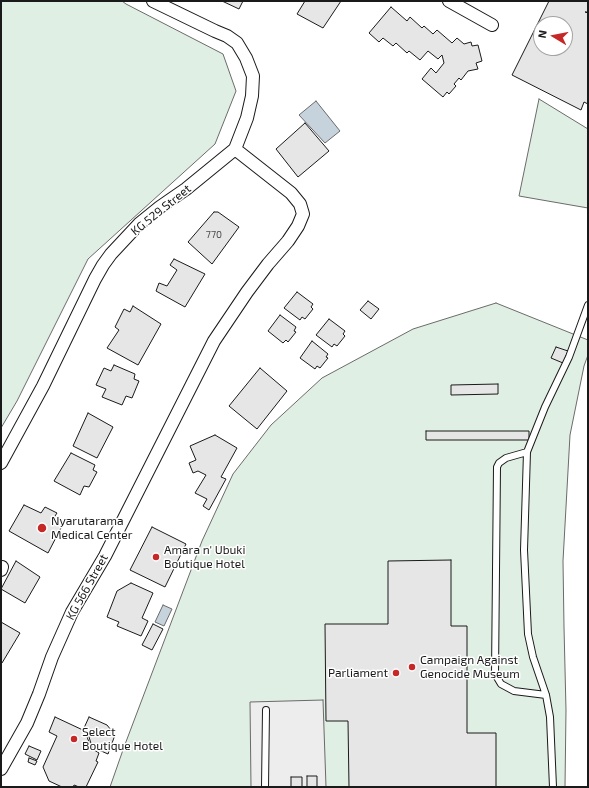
<!DOCTYPE html>
<style>
body{margin:0}
#map{position:relative;width:589px;height:788px;overflow:hidden;background:#fff;font-family:"Exo 2",sans-serif}
canvas{display:block}
.frame{position:absolute;inset:0;border:2px solid #1a1a1a;pointer-events:none}
.north{position:absolute;left:533px;top:16px;width:40px;height:40px;box-sizing:border-box;background:#fff;border:1px solid #a3a3a3;border-radius:50%;rotate:280deg;font-size:11px;font-weight:700;line-height:16px;text-align:center;color:#1a1a1a}
.north::after{content:'';display:block;margin:auto;width:14px;height:18px;background:#c62828;clip-path:polygon(50% 0,100% 100%,50% 72%,0 100%)}
</style>
<div id="map">
<canvas width="589" height="788"></canvas>
<div class="frame"></div>
<div class="north">N</div>
</div>
<script>
const g = document.querySelector('canvas').getContext('2d');
g.lineJoin = 'round';
function paint(path, color) { g.fillStyle = color; g.fill(path, 'evenodd'); }
const toPath = rows => new Path2D(rows.map(r => 'M' + r).join(''));
function strokePath(path, color, width, dash) { g.strokeStyle = color; g.lineWidth = width; g.lineCap = dash ? 'butt' : 'round'; g.setLineDash(dash || []); g.stroke(path); }
function label(font, color, halo, rows, align = 'center') {
  g.font = font + ' "Exo 2",sans-serif'; g.lineWidth = 3; g.setLineDash([]); g.textBaseline = 'middle'; g.strokeStyle = halo; g.fillStyle = color; for (const [text, x, y, turn = 0] of rows) {
    g.save(); g.translate(x, y); g.rotate((+turn || 0) * Math.PI / 180); g.textAlign = isNaN(turn) ? turn : align; if (halo) g.strokeText(text, 0, 0); g.fillText(text, 0, 0); g.restore();
  }
}
const green = toPath([
 [1,1,122,1,126,4,223,54,236,91,215,144,88,259,17,401,1,428,1,1],
 [539,99,588,129,588,208,519,196,539,99],
 [496,303,588,340,588,355,584,366,570,435,563,561,564,627,566,710,565,787,110,787,124,747,202,541,233,474,271,425,322,378,413,329,496,303]
]);
const parking = toPath([
 [323,700,326,787,251,787,250,702,323,700]
]);
const water = toPath([
 [316,101,340,131,325,143,299,115,316,101],
 [163,605,172,609,164,626,155,622,163,605]
]);
const building = toPath([
 [222,1,243,1,239,9,222,1],
 [305,1,341,1,323,28,297,14,305,1],
 [549,1,588,1,588,12,585,12,588,13,588,104,584,102,581,110,512,75,549,1],
 [541,24,565,24,565,48,541,48,541,24],
 [391,7,407,21,410,17,422,28,424,26,433,34,437,30,452,43,457,38,464,44,471,42,472,46,478,45,482,61,476,63,478,69,468,71,461,80,459,78,454,84,456,86,449,94,447,92,443,97,422,79,431,68,436,73,444,63,442,55,438,59,428,51,420,60,409,51,407,53,396,43,393,46,383,38,379,42,369,33,391,7],
 [305,123,329,151,298,177,276,149,305,123],
 [214,212,218,212,239,227,212,264,188,242,214,212],
 [174,259,205,274,185,307,156,291,159,283,167,286,177,270,170,265,174,259],
 [297,292,313,304,311,307,313,309,305,319,302,317,300,320,284,308,297,292],
 [368,301,379,309,371,319,360,310,368,301],
 [133,306,161,324,138,365,107,348,119,330,115,327,124,309,130,312,133,306],
 [280,315,296,327,294,331,296,332,288,342,286,340,283,343,268,331,280,315],
 [329,319,345,331,343,334,345,336,337,346,334,344,332,347,316,335,329,319],
 [312,341,328,354,326,357,328,358,320,368,317,366,315,369,300,358,312,341],
 [556,347,568,351,563,363,551,358,556,347],
 [114,365,135,374,134,379,139,381,132,398,126,396,122,405,102,397,106,389,96,385,104,368,111,371,114,365],
 [260,368,287,391,257,429,229,406,260,368],
 [498,384,498,394,451,395,451,385,498,384],
 [88,413,113,427,97,458,73,446,88,413],
 [426,431,529,431,529,440,426,440,426,431],
 [215,435,237,448,221,477,226,479,209,510,203,506,207,499,195,493,206,475,198,471,193,473,189,463,196,460,190,446,215,435],
 [71,453,95,465,93,470,97,472,89,487,84,486,80,495,54,481,71,453],
 [24,505,41,513,45,507,57,513,53,519,63,524,48,553,9,531,24,505],
 [152,527,186,544,165,587,130,570,152,527],
 [451,560,451,626,467,626,467,733,496,733,496,787,349,787,348,721,326,721,325,624,388,624,388,561,451,560],
 [16,561,40,577,25,603,1,589,16,561],
 [131,583,153,593,142,618,148,621,141,636,117,626,119,622,107,617,117,591,131,583],
 [1,622,20,633,2,663,1,663,1,622],
 [153,624,163,629,152,650,142,645,153,624],
 [55,717,85,731,91,748,99,753,96,761,98,762,86,787,79,787,74,785,73,787,62,787,49,781,43,767,57,736,49,732,55,717],
 [89,717,107,725,115,735,108,754,92,747,87,730,84,728,89,717],
 [29,746,41,751,37,760,25,754,29,746],
 [29,758,37,761,35,765,28,762,29,758],
 [307,776,317,776,317,787,307,787,307,776],
 [291,777,302,777,302,787,291,787,291,777]
]);
const service = toPath([
 [527,452,506,458,499,463,497,467,495,674,501,684,514,691,546,695],
 [265,787,266,710],
 [553,787,550,717,546,695,533,657,528,634,524,550,527,452,545,407,569,357,588,305]
]);
const minor = toPath([
 [449,1,492,25],
 [1,463,43,386,95,279,103,265,111,254,139,224,160,207,186,189,235,149,247,118,252,96,253,76,246,58,237,43,227,36,215,31,153,1],
 [1,570,2,567],
 [1,769,27,723,39,694,52,657,72,612,105,556,214,341,247,292,268,264,288,241,298,226,303,214,300,204,291,193,235,149]
]);
const markers = [
 [42,528,5,"#c62828"],
 [156,557,4,"#c62828"],
 [412,667,4,"#c62828"],
 [396,673,4,"#c62828"],
 [74,739,4,"#c62828"]
];
const numberNames = [
 ["770",214,235]
];
const streetNames = [
 ["KG 529 Street",161,210,-39],
 ["KG 566 Street",87,587,-61]
];
const poiNames = [
 ["Nyarutarama",51,521],
 ["Medical Center",51,535],
 ["Amara n' Ubuki",164,550],
 ["Boutique Hotel",164,564],
 ["Campaign Against",420,660],
 ["Genocide Museum",420,674],
 ["Parliament",388,673,"right"],
 ["Select",82,732],
 ["Boutique Hotel",82,746]
];
paint(green, '#e0efe3');
strokePath(green, '#6a6a6a', 1);
paint(parking, '#ededed');
strokePath(parking, '#6a6a6a', 1);
paint(water, '#c6d2dc');
strokePath(water, '#6a6a6a', 1);
paint(building, '#e6e6e6');
strokePath(building, '#1a1a1a', 1);
strokePath(service, '#1a1a1a', 8);
strokePath(minor, '#1a1a1a', 14);
strokePath(service, '#fff', 6);
strokePath(minor, '#fff', 12);
for (const [x, y, r, color] of markers) { const dot = new Path2D(); dot.arc(x, y, r, 0, 2 * Math.PI); g.fillStyle = color; g.fill(dot); strokePath(dot, '#fff', 1.5); }
label('10px', '#4d4d4d', null, numberNames);
label('12px', '#1a1a1a', '#fff', streetNames);
label('12px', '#1a1a1a', '#fff', poiNames, 'left');
</script>
